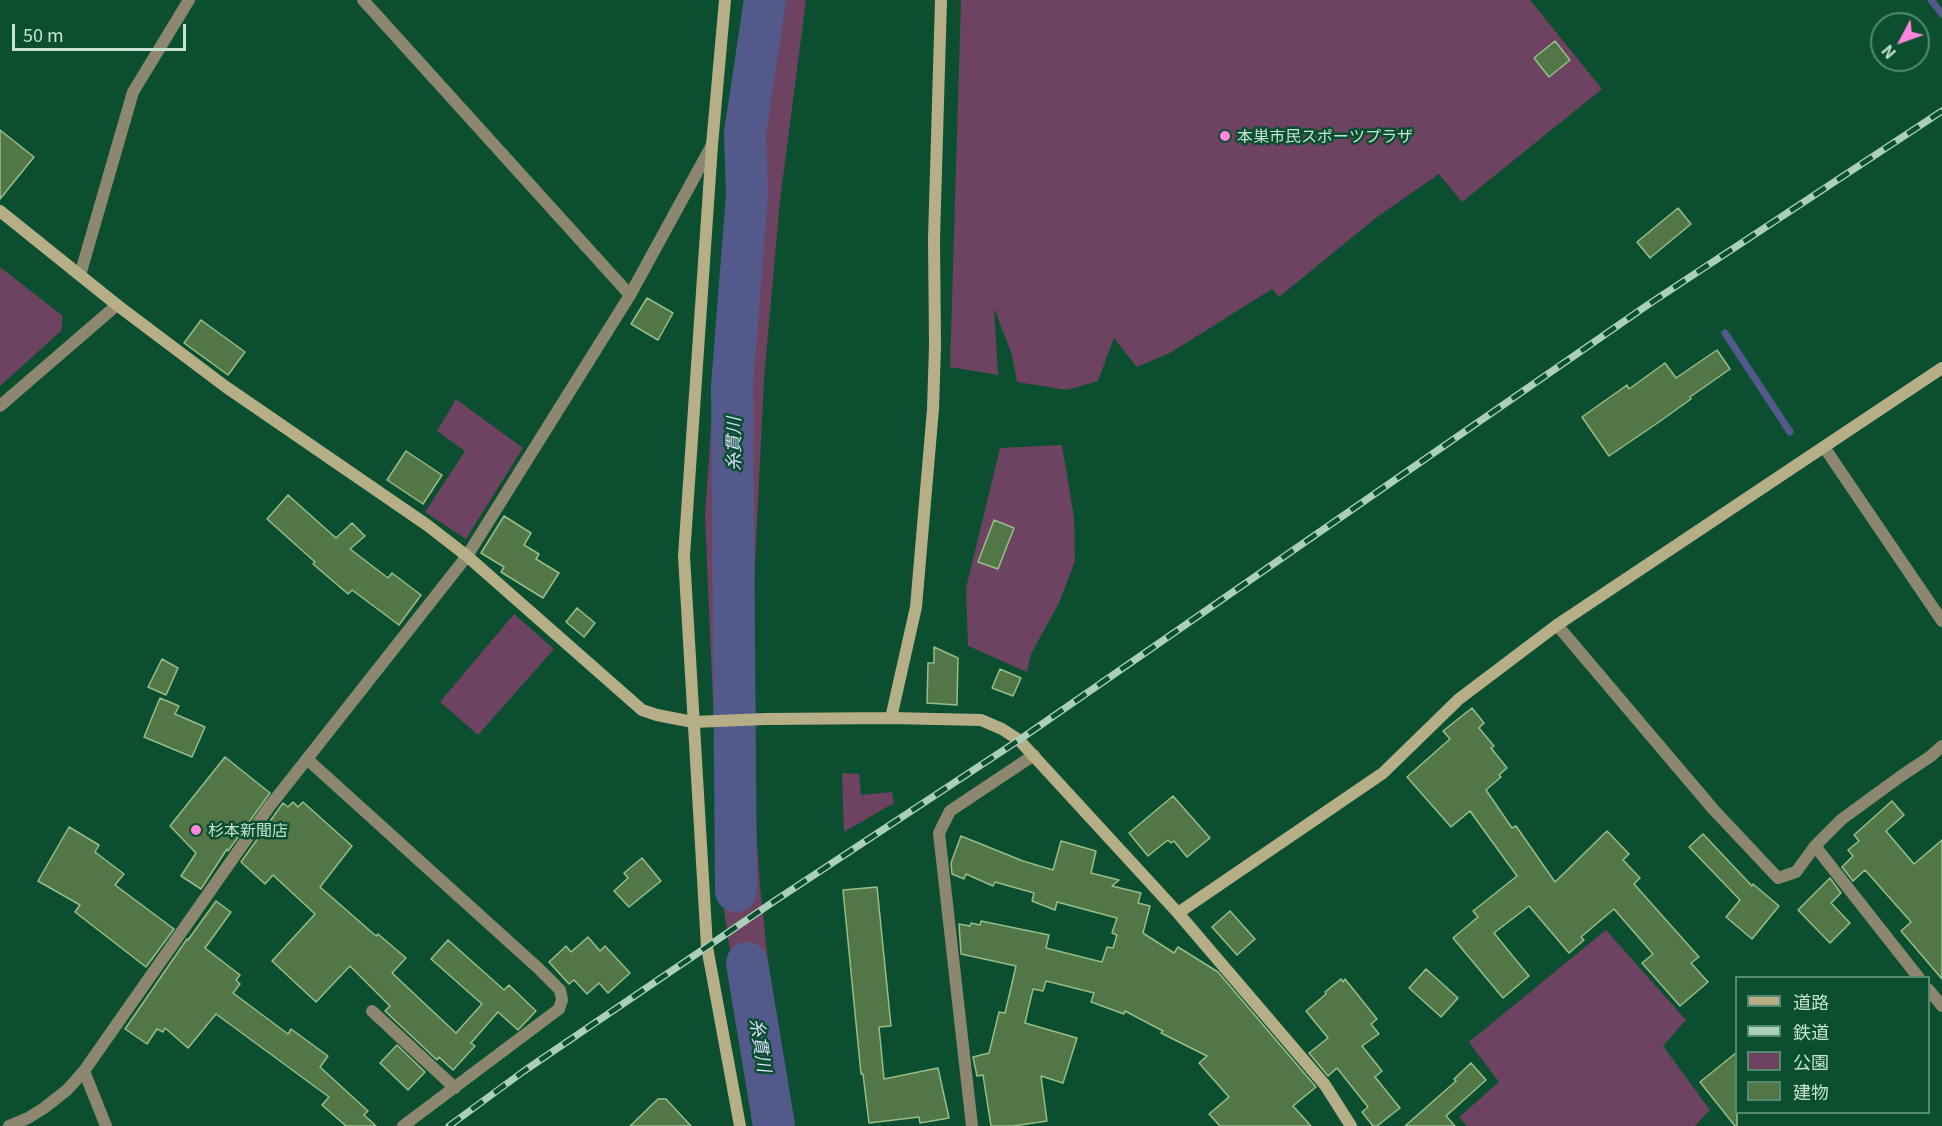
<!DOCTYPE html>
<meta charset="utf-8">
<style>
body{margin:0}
#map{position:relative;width:1942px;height:1126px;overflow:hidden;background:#0b4e30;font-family:Georgia,"Noto Sans JP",serif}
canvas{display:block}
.legend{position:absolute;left:1735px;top:976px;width:195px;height:138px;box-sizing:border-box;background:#0b4e30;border:2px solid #558a70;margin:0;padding:8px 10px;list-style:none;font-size:18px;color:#c5e3d0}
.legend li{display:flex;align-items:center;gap:12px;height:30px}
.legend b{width:30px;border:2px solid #558a70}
.north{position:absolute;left:1870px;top:12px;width:60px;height:60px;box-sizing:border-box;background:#0b4e30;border:2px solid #558a70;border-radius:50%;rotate:229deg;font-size:16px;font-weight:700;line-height:24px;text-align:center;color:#c5e3d0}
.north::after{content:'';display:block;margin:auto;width:21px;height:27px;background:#ff85df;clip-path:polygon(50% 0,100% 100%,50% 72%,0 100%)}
.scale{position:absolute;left:12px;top:24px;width:174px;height:27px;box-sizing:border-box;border:3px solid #c5e3d0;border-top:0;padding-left:8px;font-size:18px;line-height:21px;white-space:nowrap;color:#c5e3d0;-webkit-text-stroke:4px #0b4e30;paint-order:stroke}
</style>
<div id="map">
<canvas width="1942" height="1126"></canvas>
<ul class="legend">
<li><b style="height:8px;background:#b6ae86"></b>道路</li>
<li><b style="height:8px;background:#accfba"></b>鉄道</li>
<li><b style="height:16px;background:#6d4361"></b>公園</li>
<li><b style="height:16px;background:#537646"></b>建物</li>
</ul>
<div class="north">N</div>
<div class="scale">50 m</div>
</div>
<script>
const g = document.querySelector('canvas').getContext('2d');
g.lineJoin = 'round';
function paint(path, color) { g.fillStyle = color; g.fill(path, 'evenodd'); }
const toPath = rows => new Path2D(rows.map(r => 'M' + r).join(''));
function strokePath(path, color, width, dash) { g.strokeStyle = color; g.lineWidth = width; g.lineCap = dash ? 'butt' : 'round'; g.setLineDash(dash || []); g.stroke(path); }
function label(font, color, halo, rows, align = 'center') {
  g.font = font + ' Georgia,"Noto Sans JP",serif'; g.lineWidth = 5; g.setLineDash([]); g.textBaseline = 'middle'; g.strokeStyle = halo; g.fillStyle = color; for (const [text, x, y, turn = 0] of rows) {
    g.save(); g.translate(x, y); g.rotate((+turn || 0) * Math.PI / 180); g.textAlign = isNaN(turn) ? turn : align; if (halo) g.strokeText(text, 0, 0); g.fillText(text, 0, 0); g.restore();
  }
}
const green = toPath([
 [745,0,806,0,780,201,764,379,748,708,760,886,772,999,794,1126,756,1126,721,890,705,516,732,117],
 [961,0,1530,0,1602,89,1462,202,1439,174,1377,217,1279,297,1272,289,1170,353,1137,367,1114,338,1098,381,1067,390,1017,382,1012,355,994,308,998,375,950,367],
 [0,267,63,316,61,331,0,386],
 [456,399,523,448,466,539,425,512,465,451,437,431],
 [1062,445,1074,517,1075,561,1059,603,1031,654,1027,672,968,646,966,588,1000,448],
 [514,614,554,649,478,735,440,702],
 [842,773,859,774,861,795,892,792,894,803,844,832],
 [1606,930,1686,1020,1663,1046,1710,1110,1695,1126,1467,1126,1459,1117,1499,1082,1469,1042]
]);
const stream = toPath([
 [1931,0,1942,14],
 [1725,333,1790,432]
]);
const river = toPath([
 [736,891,732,386,747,195,745,133,765,0],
 [747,963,774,1126]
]);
const building = toPath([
 [1555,41,1570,60,1549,77,1534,58,1555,41],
 [0,130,34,157,0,199,0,130],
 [1678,208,1691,224,1650,258,1637,242,1678,208],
 [647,298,673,313,658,340,631,324,647,298],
 [201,320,245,352,228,375,184,343,201,320],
 [1717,350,1730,369,1690,397,1691,399,1659,422,1609,456,1582,417,1627,385,1629,389,1665,363,1676,378,1717,350],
 [406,451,442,475,423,504,387,480,406,451],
 [288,495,336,538,352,523,365,536,350,549,388,578,392,573,421,595,399,625,352,590,348,594,313,564,315,562,267,519,288,495],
 [504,516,531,533,524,545,539,554,536,559,559,573,543,598,501,572,504,567,481,553,504,516],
 [994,520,1014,528,998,569,978,562,994,520],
 [577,608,595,623,584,637,566,622,577,608],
 [934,647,958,658,957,705,927,703,928,663,934,663,934,647],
 [162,659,178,668,166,695,148,687,162,659],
 [1000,669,1021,678,1013,696,992,688,1000,669],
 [160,698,179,706,175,714,205,727,192,757,144,737,160,698],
 [1472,708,1484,723,1479,728,1494,746,1491,748,1507,768,1499,775,1501,777,1486,790,1512,828,1516,826,1555,882,1607,831,1629,854,1623,860,1640,878,1634,884,1699,957,1691,963,1708,982,1680,1006,1642,963,1653,954,1614,909,1581,937,1584,940,1569,953,1529,906,1494,933,1529,976,1503,998,1453,938,1478,917,1473,911,1517,876,1470,811,1451,827,1407,777,1450,739,1443,731,1472,708],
 [225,757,270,793,228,851,227,849,201,889,181,876,196,853,170,826,225,757],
 [1173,796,1210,838,1187,857,1174,841,1171,843,1168,840,1148,856,1129,833,1173,796],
 [1892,801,1904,815,1886,831,1914,864,1942,840,1942,979,1901,931,1911,922,1865,870,1853,881,1842,867,1853,856,1848,850,1859,841,1854,835,1892,801],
 [293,802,298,807,303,802,352,846,320,887,376,936,378,934,406,958,392,973,456,1033,482,1004,431,959,448,940,504,990,509,985,536,1011,518,1030,498,1012,471,1043,475,1046,453,1070,439,1057,437,1060,385,1011,390,1006,350,966,316,1002,272,961,315,914,273,875,265,884,241,862,283,803,288,807,293,802],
 [69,827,99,845,95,852,124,874,115,885,174,929,146,967,75,912,80,905,38,881,69,827],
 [1703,834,1752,886,1753,884,1779,906,1752,939,1726,917,1740,900,1689,847,1703,834],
 [961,836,1023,861,1053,870,1061,841,1096,851,1091,873,1119,880,1112,886,1141,893,1138,903,1150,906,1143,933,1174,953,1178,947,1218,972,1316,1087,1293,1106,1311,1126,1220,1126,1209,1114,1229,1097,1199,1063,1207,1056,1161,1033,1163,1031,1125,1011,1124,1014,1091,1002,1094,993,1046,981,1043,991,1033,989,1025,1023,1077,1038,1063,1083,1041,1076,1047,1121,1013,1126,991,1126,983,1075,977,1076,973,1057,989,1053,999,1012,1005,1013,1016,966,961,954,959,924,970,926,971,923,980,925,981,921,1049,935,1046,948,1102,962,1107,947,1113,948,1117,935,1112,933,1117,918,1057,902,1055,910,1032,901,1034,893,995,882,993,886,966,874,964,879,952,874,951,863,961,836],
 [642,858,661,881,629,907,614,891,628,878,624,873,642,858],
 [1830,878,1841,893,1831,903,1850,923,1830,943,1798,910,1830,878],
 [877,887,891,1026,879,1027,884,1079,938,1068,949,1118,920,1123,919,1117,869,1123,863,1074,861,1074,843,890,877,887],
 [216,901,231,912,205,948,240,975,236,980,240,984,233,993,288,1034,291,1029,328,1056,320,1067,368,1111,364,1115,376,1126,346,1126,322,1105,329,1097,216,1014,188,1048,165,1028,163,1032,157,1029,147,1044,125,1029,187,939,188,940,216,901],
 [1230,911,1255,939,1237,955,1212,927,1230,911],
 [588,937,600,951,605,946,630,973,608,993,599,983,587,994,574,980,569,984,549,962,566,946,571,952,588,937],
 [1426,969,1458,998,1441,1017,1409,988,1426,969],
 [1341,979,1343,982,1345,979,1377,1019,1371,1024,1379,1034,1362,1046,1382,1071,1375,1077,1400,1108,1377,1126,1373,1126,1362,1112,1368,1107,1337,1068,1328,1076,1309,1053,1328,1038,1306,1011,1326,994,1325,992,1341,979],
 [397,1045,425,1072,408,1090,380,1063,397,1045],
 [1737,1052,1737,1126,1735,1126,1700,1082,1737,1052],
 [1471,1063,1486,1080,1446,1116,1455,1126,1405,1126,1456,1081,1454,1079,1471,1063],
 [658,1099,666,1099,691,1126,630,1126,658,1099]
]);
const street = toPath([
 [363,0,630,295,712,145],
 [80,275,133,92,189,0],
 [0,406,117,305],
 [1824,447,1942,621],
 [1557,625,1713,809,1778,878,1796,872,1815,846,1842,819,1901,776,1931,756,1942,746],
 [307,759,538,968,560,990,562,1000,559,1009,403,1126],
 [1815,846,1919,978],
 [1928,989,1942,1006],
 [372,1011,455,1088],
 [84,1071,106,1126],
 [9,1126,28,1118,44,1108,67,1090,84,1071,269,807,467,556,630,295],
 [972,1126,939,833,950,811,1034,755]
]);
const secondary = toPath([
 [725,0,712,145,684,556,707,947,740,1126],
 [0,211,117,305,226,387,427,525,467,556,642,710,657,715,693,722,766,719,891,718,981,720,1002,729,1019,740,1178,913,1325,1085,1351,1126],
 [891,718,916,607,933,409,935,345,934,239,941,0],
 [1178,913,1383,773,1459,699,1557,625,1942,368]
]);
const rail = toPath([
 [449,1126,524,1071,773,902,1019,740,1649,304,1942,111]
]);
const markers = [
 [1225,136,6,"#ff85df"],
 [196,830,6,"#ff85df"]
];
const poiNames = [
 ["本巣市民スポーツプラザ",1237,136],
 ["杉本新聞店",208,830]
];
const waterNames = [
 ["糸貫川",733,444,-90],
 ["糸貫川",761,1045,81]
];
paint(green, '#6d4361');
strokePath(stream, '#54598c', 7);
strokePath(river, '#54598c', 42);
paint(building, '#537646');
strokePath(building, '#97bd8a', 1.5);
strokePath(street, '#8c876e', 12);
strokePath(secondary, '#b6ae86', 12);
strokePath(rail, '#accfba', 7);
strokePath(rail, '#0b4e30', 4.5, [14]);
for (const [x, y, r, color] of markers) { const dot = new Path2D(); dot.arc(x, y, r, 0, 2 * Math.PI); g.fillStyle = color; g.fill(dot); strokePath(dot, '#0b4e30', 2); }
label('16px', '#c5e3d0', '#0b4e30', poiNames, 'left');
label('italic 18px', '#d9dfff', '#0b4e30', waterNames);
</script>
